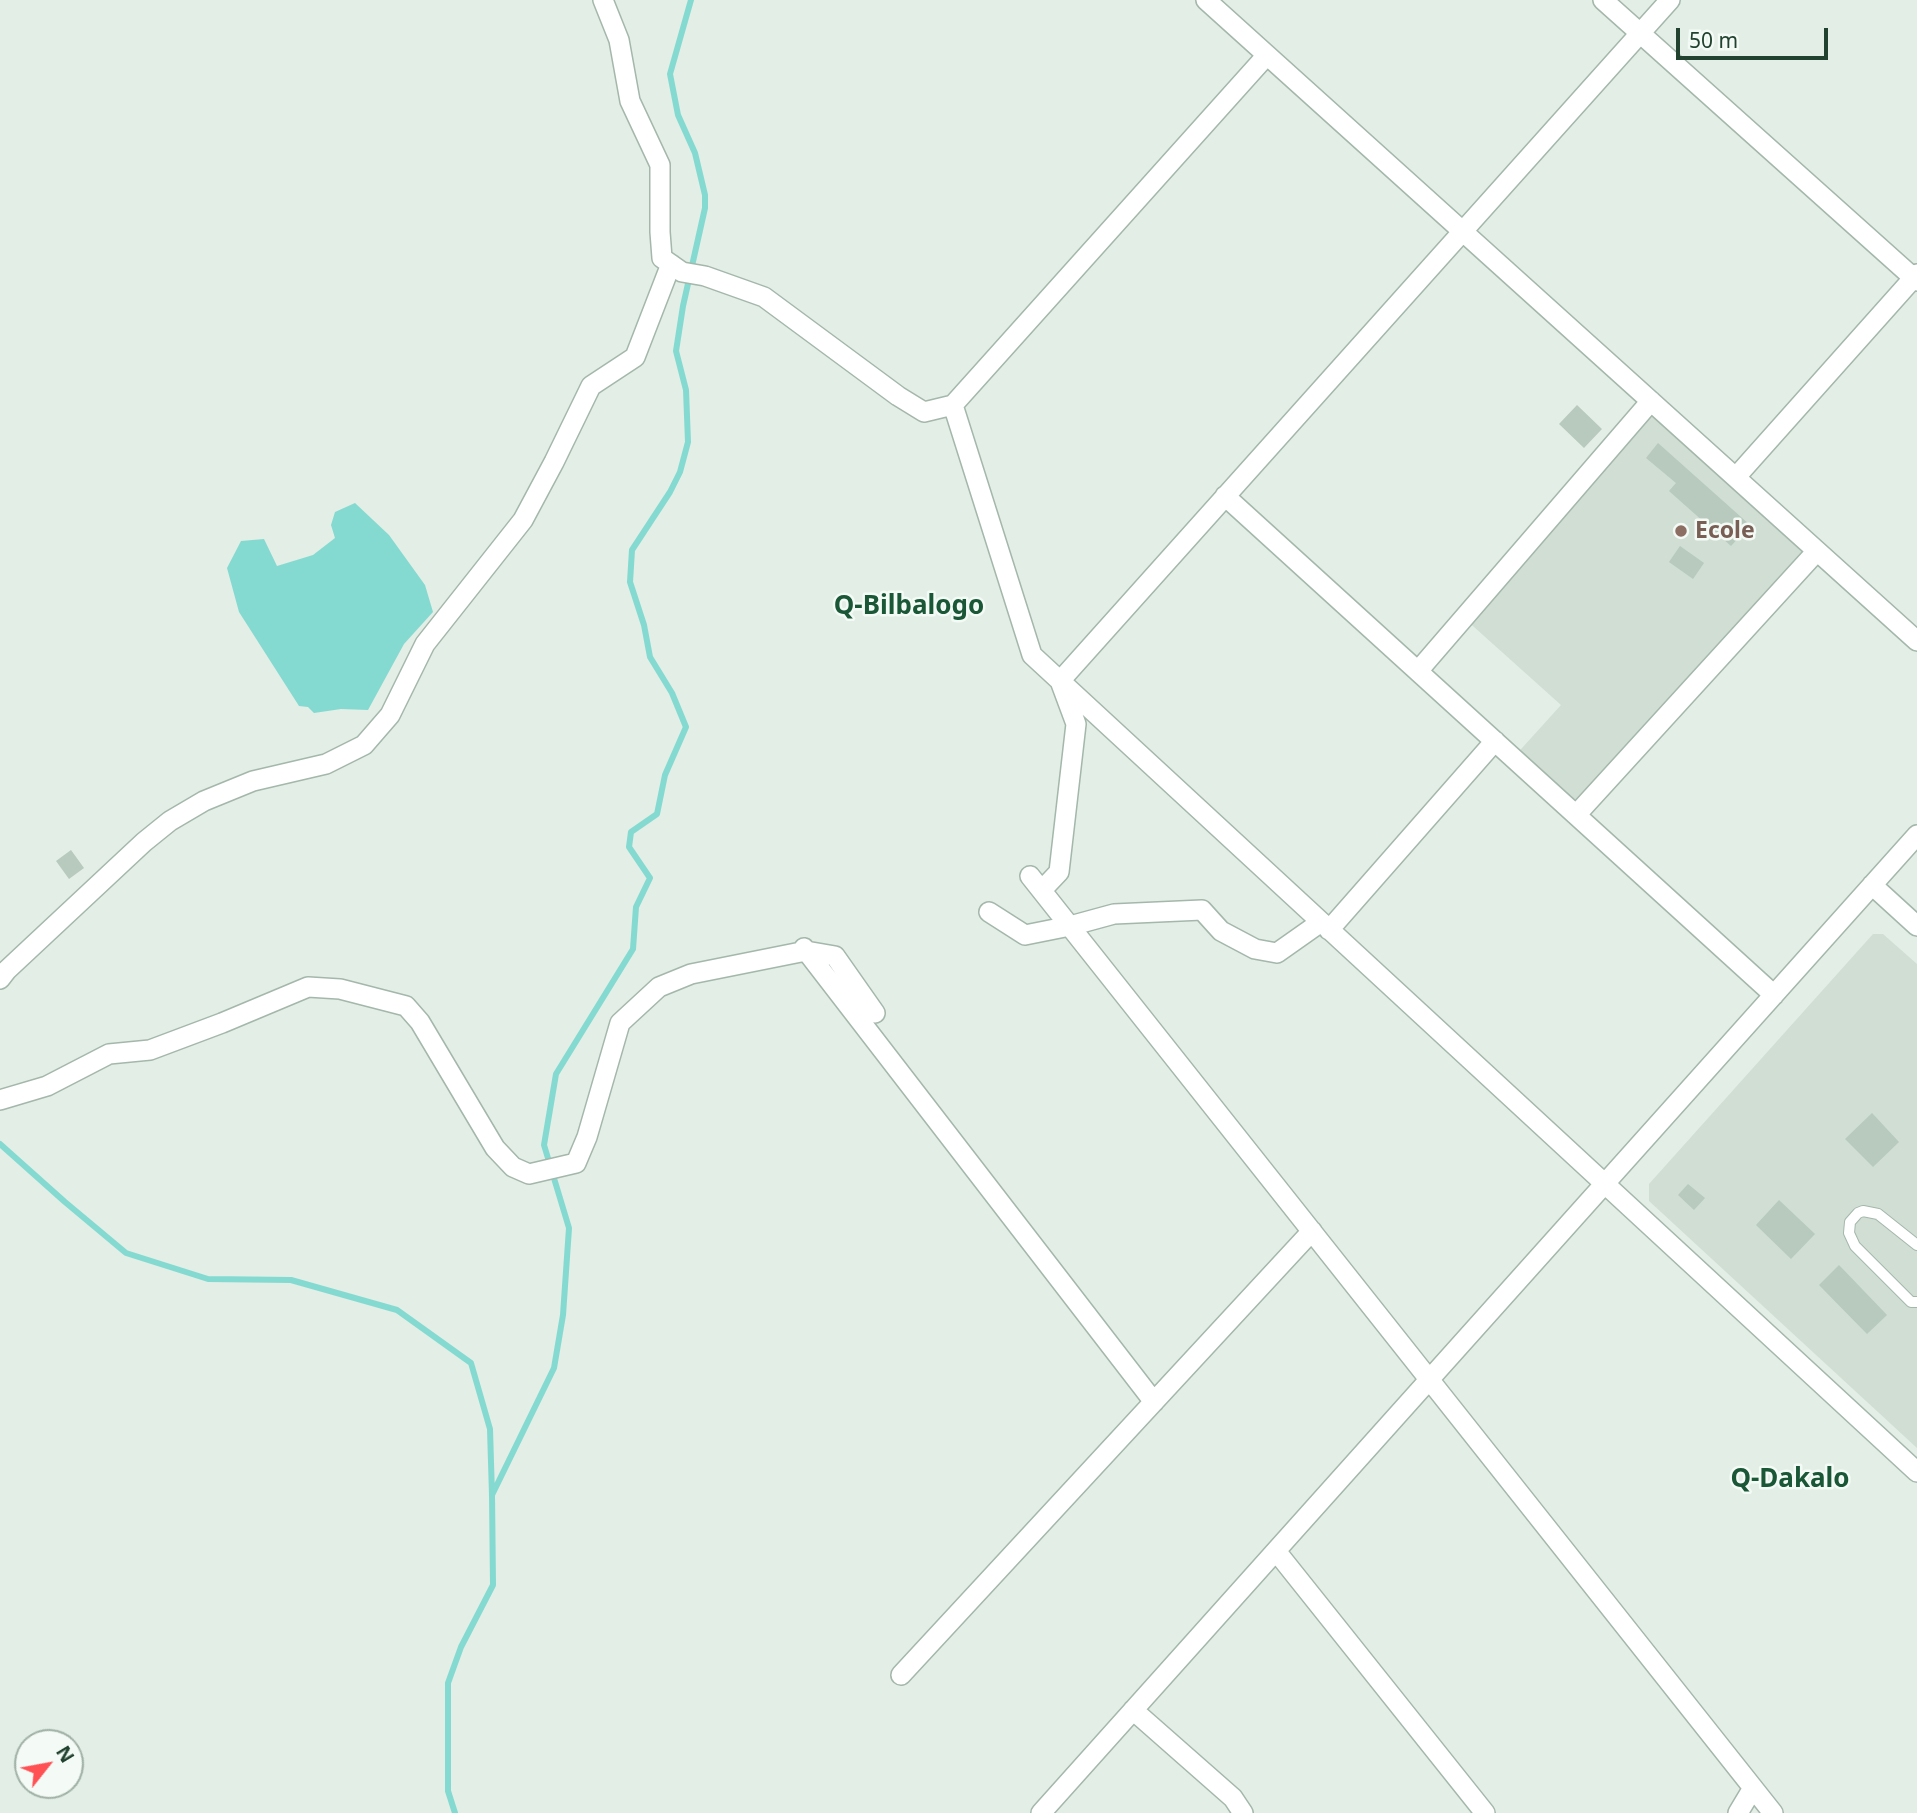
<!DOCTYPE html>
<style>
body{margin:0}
#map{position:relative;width:1917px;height:1813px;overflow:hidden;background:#e2eee6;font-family:"Noto Sans",sans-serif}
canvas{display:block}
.north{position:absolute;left:14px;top:1729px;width:70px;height:70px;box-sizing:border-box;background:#f4faf5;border:2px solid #9fb0a6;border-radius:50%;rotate:59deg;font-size:19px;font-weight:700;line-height:28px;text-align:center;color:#20422f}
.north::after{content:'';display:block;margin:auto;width:24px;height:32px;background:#ff5054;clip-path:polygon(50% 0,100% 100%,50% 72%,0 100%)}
.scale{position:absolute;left:1676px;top:28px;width:152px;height:32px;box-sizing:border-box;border:4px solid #20422f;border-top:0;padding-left:9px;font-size:21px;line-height:24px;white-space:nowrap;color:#20422f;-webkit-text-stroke:5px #f4faf5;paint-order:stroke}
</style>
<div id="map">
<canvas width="1917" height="1813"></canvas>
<div class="north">N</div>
<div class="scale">50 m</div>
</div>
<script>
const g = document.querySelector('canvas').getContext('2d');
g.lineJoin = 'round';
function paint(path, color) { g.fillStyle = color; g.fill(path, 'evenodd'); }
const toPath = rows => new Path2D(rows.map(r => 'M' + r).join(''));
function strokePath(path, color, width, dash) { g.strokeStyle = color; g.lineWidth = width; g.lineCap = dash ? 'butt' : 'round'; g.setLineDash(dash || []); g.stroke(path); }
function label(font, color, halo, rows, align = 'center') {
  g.font = font + ' "Noto Sans",sans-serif'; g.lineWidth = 5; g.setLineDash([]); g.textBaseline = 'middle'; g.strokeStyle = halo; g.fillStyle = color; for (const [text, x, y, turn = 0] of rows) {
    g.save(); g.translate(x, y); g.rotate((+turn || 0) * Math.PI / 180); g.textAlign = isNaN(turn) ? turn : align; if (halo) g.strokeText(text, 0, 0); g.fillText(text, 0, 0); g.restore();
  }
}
const built = toPath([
 [1651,401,1817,551,1576,815,1513,758,1561,705,1464,618],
 [1873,934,1883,934,1917,964,1917,1448,1649,1201,1649,1184]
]);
const water = toPath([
 [355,503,389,535,425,585,433,612,404,644,368,710,341,709,314,713,308,707,299,706,239,612,227,568,241,541,264,539,277,566,313,555,335,538,331,525,335,512]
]);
const stream = toPath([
 [0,1144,65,1202,126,1253,208,1279,291,1280,397,1310,471,1363,490,1429,492,1495,493,1585,461,1647,448,1683,448,1791,455,1813],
 [492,1495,554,1368,563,1315,569,1228,544,1145,556,1074,633,949,636,907,650,878,629,847,631,832,657,814,665,775,686,727,672,693,650,657,644,625,630,582,632,550,670,492,680,472,688,442,686,390,676,351,683,306,705,208,705,195,695,153,678,115,670,74,691,0]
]);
const building = toPath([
 [1577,405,1602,429,1584,448,1559,424],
 [1658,443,1750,525,1731,546,1669,491,1676,483,1646,458],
 [1680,546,1704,563,1693,579,1669,562],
 [71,850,84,868,69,879,56,861],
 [1872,1113,1899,1142,1873,1167,1845,1139],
 [1688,1184,1705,1198,1694,1210,1678,1195],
 [1779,1200,1815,1234,1791,1259,1756,1225],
 [1839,1265,1887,1315,1867,1334,1819,1285]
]);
const lane = toPath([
 [1917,1245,1878,1214,1863,1211,1858,1213,1850,1222,1849,1233,1855,1246,1911,1302,1917,1302]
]);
const street = toPath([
 [603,0,619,40,630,101,660,165,660,232,662,258,682,272,705,276,764,297,898,396,924,412,953,405,1267,55],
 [1206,0,1917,641],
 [1603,0,1917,281],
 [953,405,1032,655,1917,1472],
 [1736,477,1917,274],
 [1225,496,1774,995],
 [1418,671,1651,401],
 [1576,815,1817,551],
 [1030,876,1773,1813],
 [1872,885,1917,926],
 [1042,890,1059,872,1076,724,1060,681,1670,0],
 [989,912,1025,935,1070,926,1114,914,1202,910,1221,931,1255,949,1277,953,1321,922],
 [1329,930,1495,741],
 [804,948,1154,1402],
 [0,979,7,970,144,842,170,821,204,801,253,781,326,764,364,745,390,715,425,644,523,520,554,462,591,386,635,357,671,264],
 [0,1100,47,1086,109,1054,150,1050,222,1023,308,987,340,989,406,1006,420,1022,495,1148,513,1167,529,1174,576,1163,587,1137,620,1023,659,987,691,974,806,951,835,956,875,1013],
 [1276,1551,1485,1813],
 [901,1675,1312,1231],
 [1133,1710,1233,1798,1243,1813],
 [1041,1813,1917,835],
 [1738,1813,1753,1788]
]);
const markers = [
 [1681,531,7,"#8d6e63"]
];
const educationNames = [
 ["Ecole",1695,531]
];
const quarterNames = [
 ["Q-Bilbalogo",909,607],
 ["Q-Dakalo",1790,1480]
];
paint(built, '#d0ded4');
paint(water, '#84dad0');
strokePath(stream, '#84dad0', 6);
paint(building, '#b7cabd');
strokePath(lane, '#a4b7ab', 12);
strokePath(street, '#a4b7ab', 22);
strokePath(lane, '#fff', 10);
strokePath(street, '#fff', 19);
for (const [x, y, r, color] of markers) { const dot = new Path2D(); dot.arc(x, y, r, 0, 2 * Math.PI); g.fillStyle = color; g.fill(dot); strokePath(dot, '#f4faf5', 2.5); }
label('bold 23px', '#785e54', '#f4faf5', educationNames, 'left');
label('bold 26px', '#195737', '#f4faf5', quarterNames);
</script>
